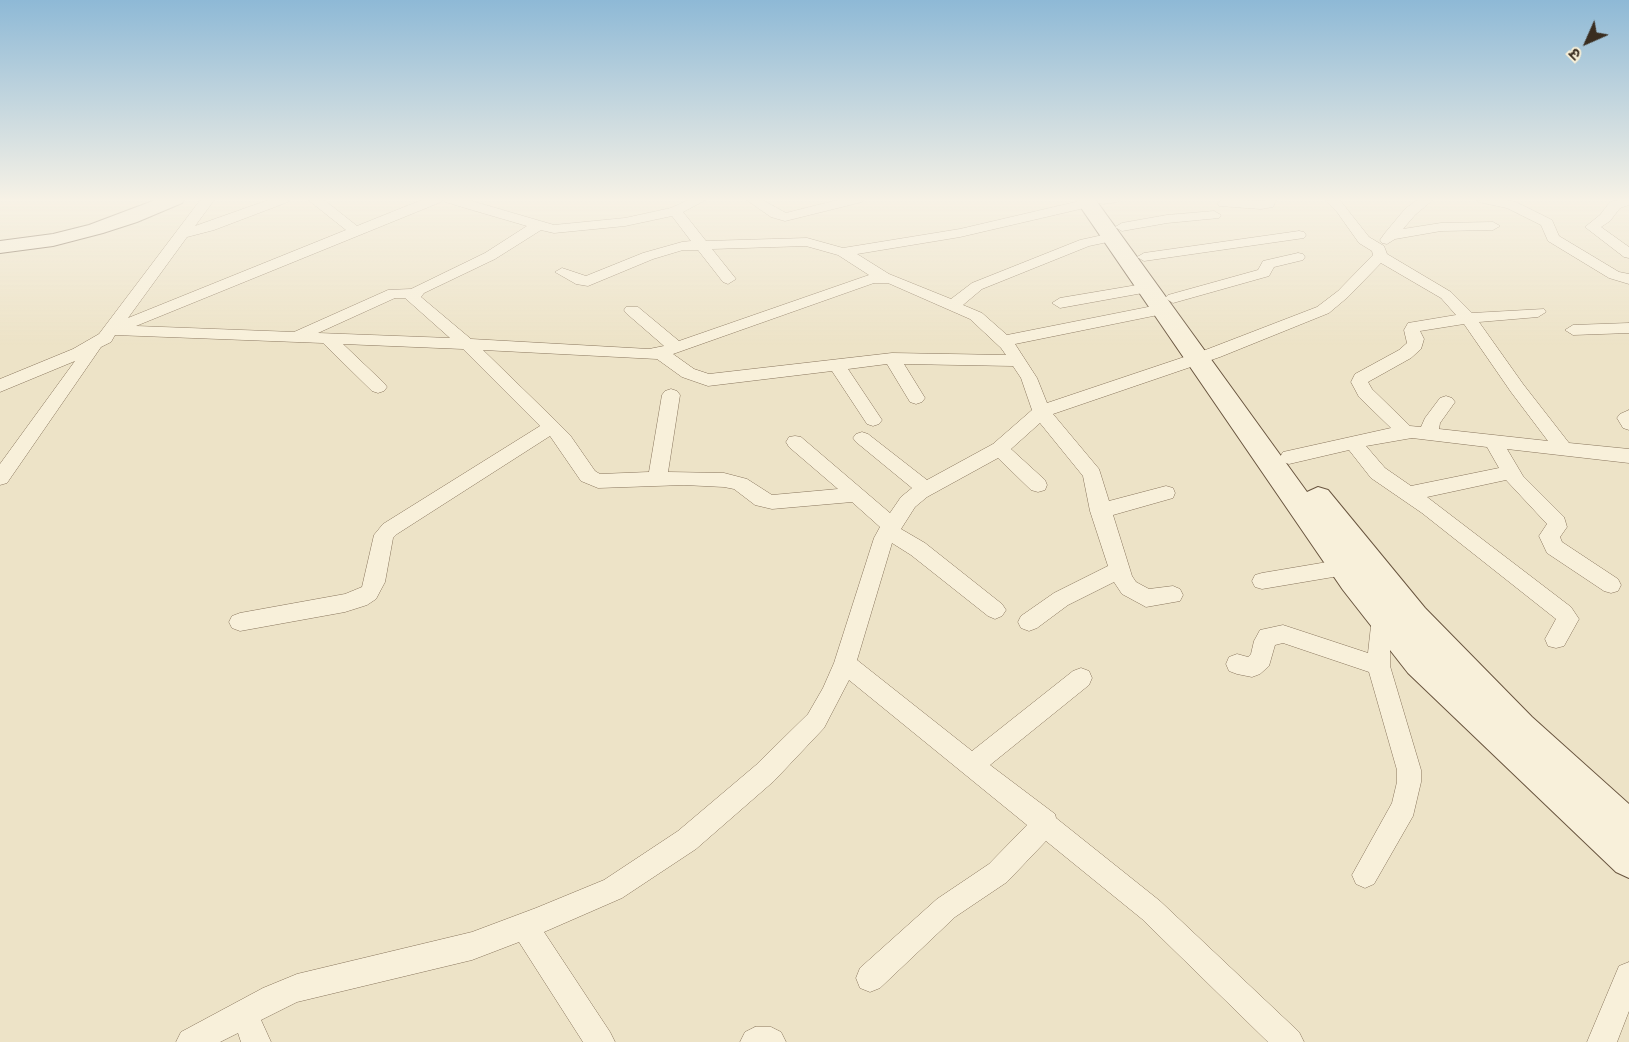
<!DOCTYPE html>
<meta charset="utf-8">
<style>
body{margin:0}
#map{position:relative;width:1629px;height:1042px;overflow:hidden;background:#ede3c7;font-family:Lora,"Noto Sans Devanagari",serif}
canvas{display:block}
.north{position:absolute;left:1557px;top:12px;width:60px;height:60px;-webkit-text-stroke:4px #f5edd6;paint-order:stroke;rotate:225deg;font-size:16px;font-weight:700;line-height:24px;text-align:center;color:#392d20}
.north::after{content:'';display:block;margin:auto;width:21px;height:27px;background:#392d20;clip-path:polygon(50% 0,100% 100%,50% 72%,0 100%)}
</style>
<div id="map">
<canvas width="1629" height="1042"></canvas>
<div class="north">उ</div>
</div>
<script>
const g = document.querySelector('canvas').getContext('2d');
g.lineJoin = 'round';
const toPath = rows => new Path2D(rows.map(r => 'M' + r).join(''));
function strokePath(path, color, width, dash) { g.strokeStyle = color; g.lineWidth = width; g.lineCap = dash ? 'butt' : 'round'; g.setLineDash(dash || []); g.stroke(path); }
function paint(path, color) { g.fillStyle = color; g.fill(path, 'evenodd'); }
const street = toPath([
 [201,199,215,199,195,226,271,199,290,199,288,202,214,230,187,237,128,318,346,230,307,199,323,199,357,226,424,199,443,199,441,202,136,326,294,332,388,290,411,289,485,253,527,226,445,202,443,199,465,199,554,225,625,218,671,208,690,199,708,199,683,212,706,241,807,238,843,248,960,229,1088,199,1095,203,1093,206,960,237,857,254,889,274,951,299,972,283,1080,240,1112,233,1117,234,1119,237,1117,240,1089,246,982,289,963,305,982,313,1007,335,1163,304,1169,306,1171,309,1163,314,1015,344,1037,378,1047,403,1208,349,1317,307,1338,291,1373,255,1372,251,1359,243,1337,212,1324,199,1339,199,1369,237,1384,246,1387,254,1451,292,1472,313,1544,309,1546,312,1538,317,1479,322,1523,384,1569,443,1629,449,1629,463,1507,449,1523,476,1564,517,1567,527,1560,537,1562,542,1618,579,1621,585,1618,591,1611,593,1604,591,1547,553,1539,536,1547,524,1506,480,1427,497,1571,607,1579,619,1564,646,1556,648,1548,646,1545,639,1556,619,1422,513,1371,478,1349,450,1289,464,1283,462,1280,457,1283,452,1391,428,1359,397,1351,382,1355,374,1399,350,1407,343,1404,330,1408,323,1456,315,1441,298,1381,263,1348,297,1329,313,1220,357,1053,414,1099,469,1109,501,1166,486,1173,488,1175,493,1173,498,1113,515,1132,576,1136,582,1149,589,1173,586,1180,589,1183,595,1180,601,1146,607,1122,594,1114,582,1068,605,1037,628,1029,631,1021,628,1018,622,1021,616,1054,593,1108,566,1090,511,1083,476,1040,423,1011,449,1045,480,1047,485,1045,490,1038,492,1031,490,998,458,927,497,915,507,901,529,925,543,1002,604,1006,610,1002,616,995,619,988,616,911,555,892,543,857,660,972,751,1073,671,1081,668,1089,671,1092,678,1089,685,990,765,1055,814,1056,818,1160,901,1299,1032,1304,1042,1268,1042,1142,919,1046,841,1007,882,955,917,880,988,870,992,860,988,856,978,860,968,937,899,989,864,1027,825,849,680,824,728,774,781,696,849,622,898,544,932,610,1032,615,1042,583,1042,519,942,472,960,297,1002,261,1020,271,1042,241,1042,238,1033,220,1042,176,1042,181,1032,263,988,297,974,472,932,536,908,604,880,678,831,756,765,808,714,823,688,834,663,874,538,880,527,852,502,772,509,755,505,734,489,724,487,684,485,598,488,581,481,550,436,397,534,393,538,385,582,376,599,367,605,345,612,240,631,232,628,229,622,232,616,240,613,345,594,362,587,374,535,383,524,540,426,463,349,343,344,384,383,387,387,384,391,378,393,372,391,323,343,115,335,111,342,101,347,7,483,0,485,0,464,75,361,0,392,0,379,73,349,99,334,201,199],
 [672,216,691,241,682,242,643,253,586,276,562,268,555,272,576,284,588,286,653,259,683,250,698,250,723,282,728,284,736,279,712,249,806,246,838,255,869,275,679,341,638,307,626,307,624,310,626,313,664,346,649,349,471,339,421,297,424,293,495,259,541,230,554,233,625,226,672,216],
 [874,283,888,283,970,319,1001,348,1006,355,892,353,709,374,694,369,673,354,874,283],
 [395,298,405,298,450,338,318,333,395,298],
 [1464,324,1511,392,1548,441,1439,429,1440,423,1455,402,1452,398,1446,396,1440,398,1425,418,1421,427,1410,426,1372,389,1368,382,1411,358,1421,349,1424,339,1420,331,1464,324],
 [483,350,657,359,682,377,708,386,832,371,867,424,873,426,879,424,882,420,848,369,887,364,910,402,916,404,922,402,925,398,904,364,1013,366,1021,378,1032,410,993,444,927,480,868,434,862,432,856,434,853,438,856,442,912,488,901,497,890,513,801,437,795,436,789,437,786,442,789,447,838,489,772,495,747,479,724,473,668,472,680,395,677,391,671,389,665,391,662,395,649,472,600,474,595,471,570,435,558,423,483,350],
 [1412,438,1487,447,1499,468,1411,486,1385,468,1366,446,1412,438],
 [745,199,761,199,786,213,841,199,864,199,862,202,785,221,771,217,745,199],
 [1097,199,1120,199,1118,202,1103,204,1098,203,1097,199],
 [1224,199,1261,201,1277,199,1273,207,1261,209,1219,206,1217,203,1224,199],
 [1418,199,1434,199,1415,215,1403,229,1441,223,1493,222,1500,226,1493,230,1441,231,1395,239,1387,244,1382,243,1380,240,1385,233,1405,209,1418,199],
 [1476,199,1502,199,1516,202,1552,220,1559,236,1619,272,1629,274,1629,284,1609,278,1548,241,1541,225,1507,208,1478,202,1476,199],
 [1621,199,1629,199,1629,205,1620,208,1610,221,1601,227,1629,247,1629,258,1624,257,1585,227,1600,215,1610,202,1621,199],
 [1214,211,1221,215,1219,218,1167,223,1122,231,1115,227,1122,223,1167,215,1214,211],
 [1299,231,1304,232,1306,235,1304,238,1144,261,1137,257,1144,253,1299,231],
 [1298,253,1303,254,1305,257,1303,260,1274,267,1269,276,1173,303,1165,298,1168,295,1258,270,1263,261,1298,253],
 [1149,283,1154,285,1157,288,1154,291,1060,308,1052,303,1060,298,1149,283],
 [1629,323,1629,333,1573,335,1565,330,1573,325,1629,323],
 [1629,410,1629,430,1623,428,1617,418,1620,414,1629,410],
 [1345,559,1352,561,1355,567,1352,573,1345,575,1262,589,1255,587,1252,581,1255,575,1262,573,1345,559],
 [1383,608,1391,611,1394,617,1390,642,1390,666,1421,770,1421,782,1413,816,1374,884,1365,888,1356,884,1352,875,1392,803,1397,782,1397,770,1369,672,1283,643,1275,645,1269,666,1260,674,1252,677,1237,674,1229,671,1226,664,1229,657,1237,654,1248,657,1251,654,1254,641,1260,630,1283,625,1368,653,1372,617,1375,611,1383,608],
 [1629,962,1629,1011,1617,1042,1587,1042,1619,966,1629,962],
 [755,1027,771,1027,781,1032,786,1042,740,1042,745,1032,755,1027]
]);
const secondary = toPath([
 [158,199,185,199,182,203,137,222,103,233,53,246,0,253,0,241,53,234,89,225,158,199],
 [1075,199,1095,199,1307,492,1318,487,1328,490,1425,608,1532,717,1629,804,1629,878,1616,872,1408,673,1343,590,1075,199]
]);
strokePath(street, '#88755d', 1);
strokePath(secondary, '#6a5640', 2);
paint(street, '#f8f0da');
paint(secondary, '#f8f0da');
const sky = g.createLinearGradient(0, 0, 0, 345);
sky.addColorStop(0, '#8eb9d6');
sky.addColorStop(0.58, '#f7f2e6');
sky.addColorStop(1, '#f7f2e600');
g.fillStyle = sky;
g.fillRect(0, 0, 1629, 345);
</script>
